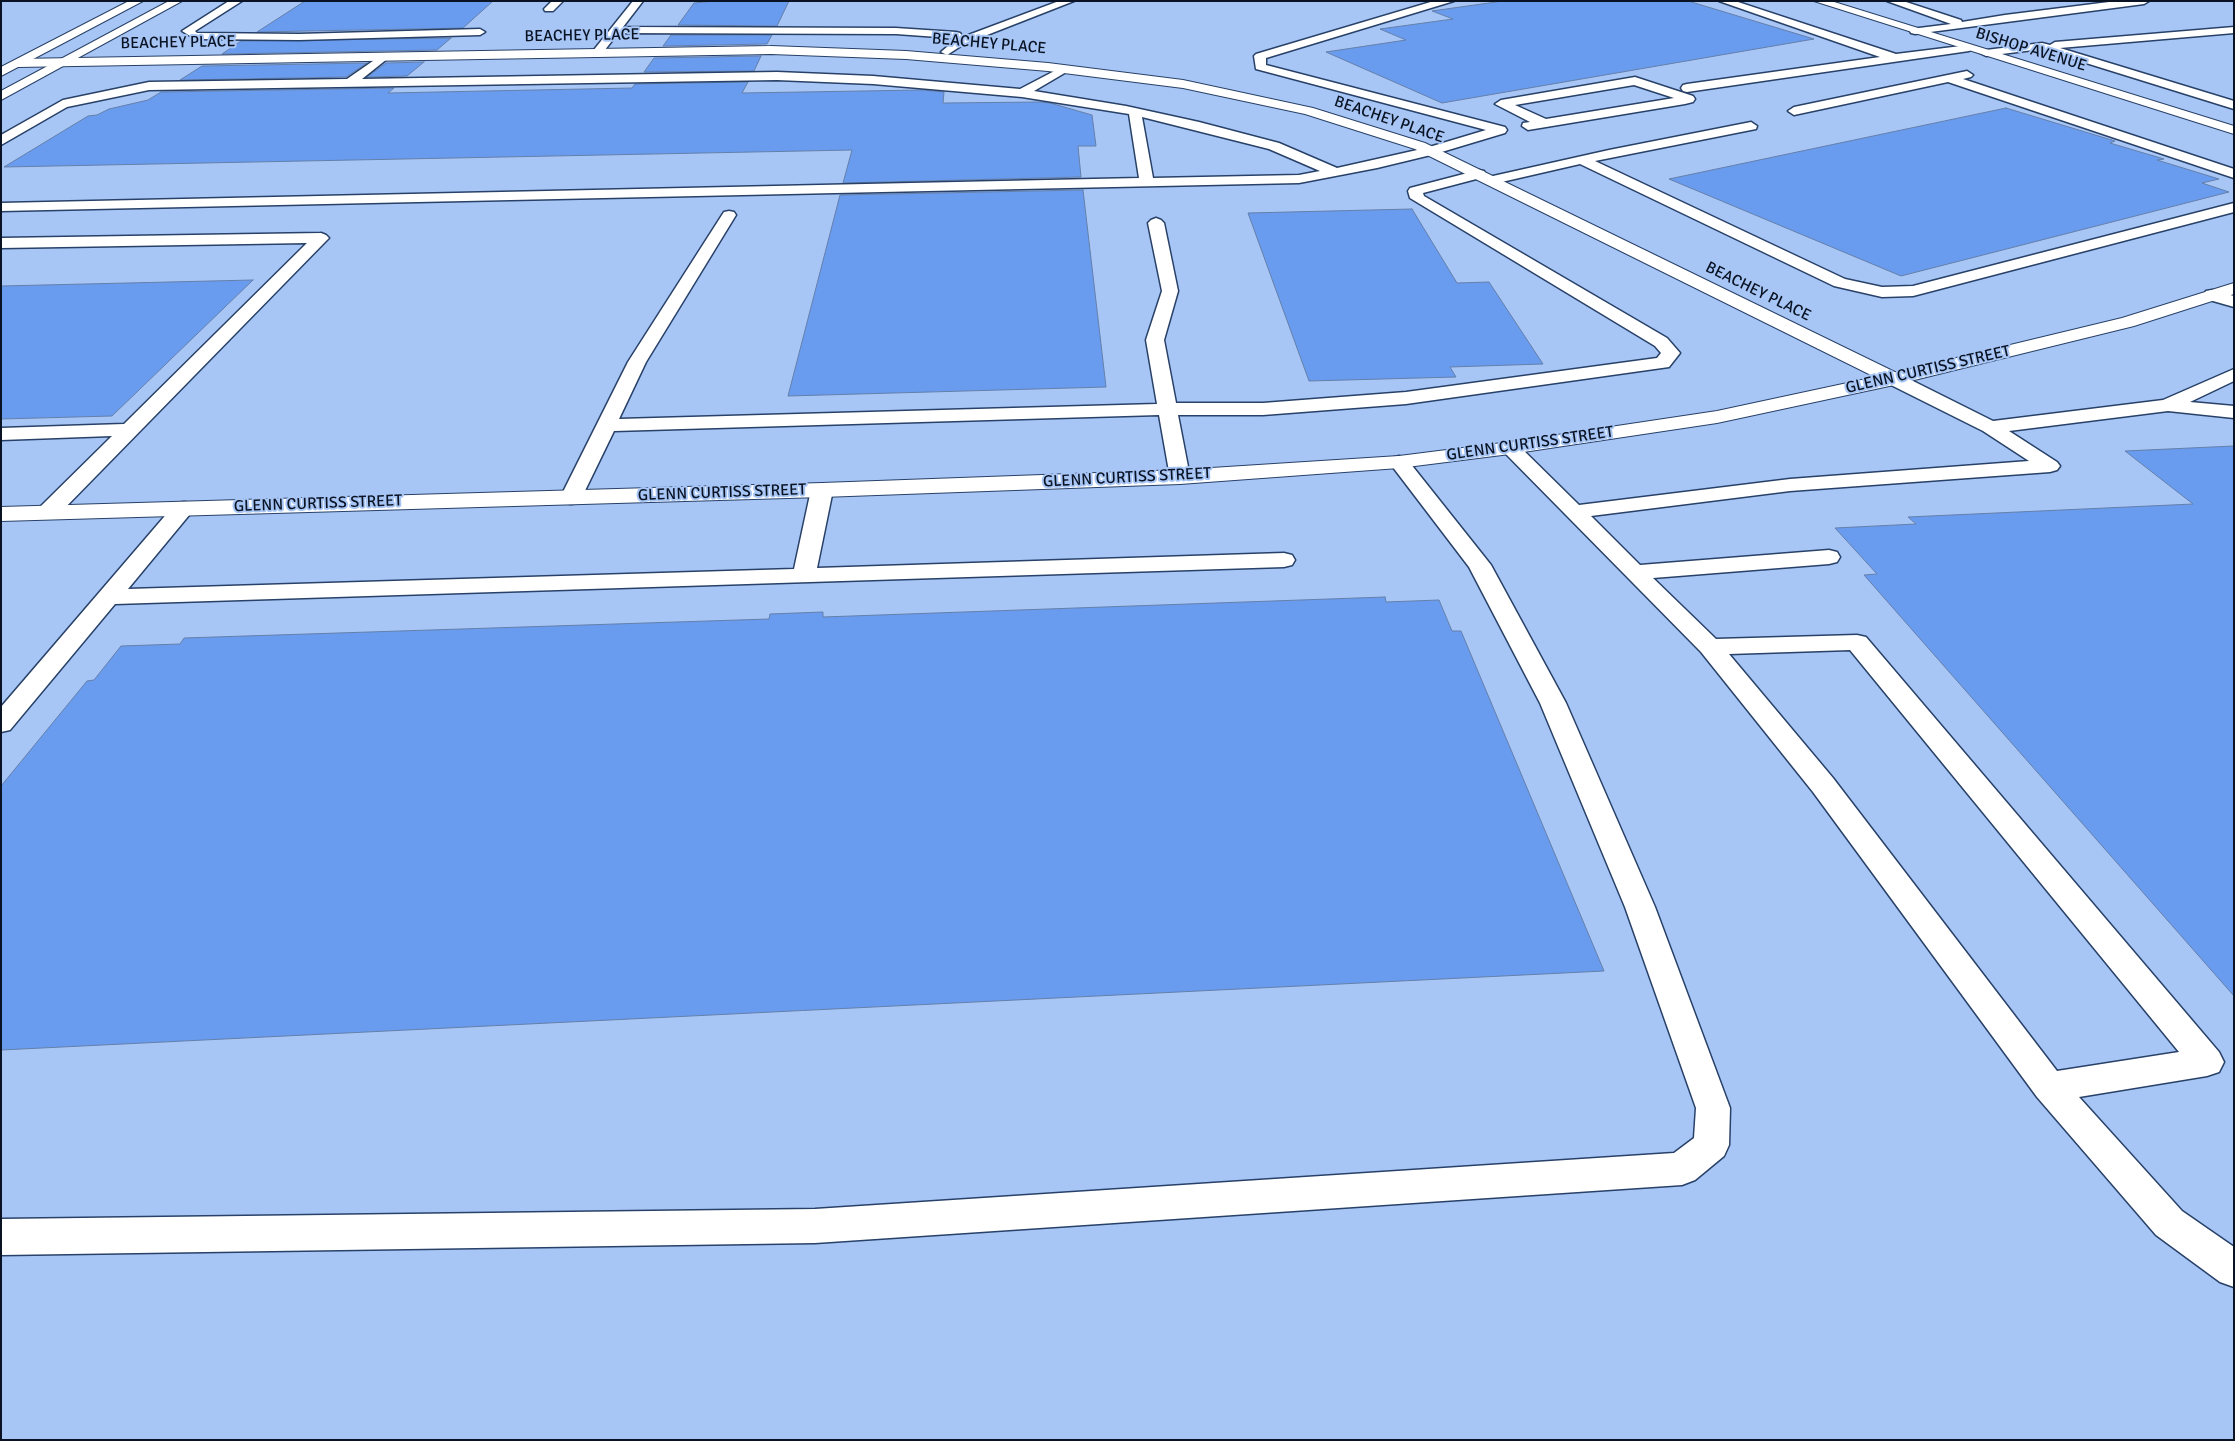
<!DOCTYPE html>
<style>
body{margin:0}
#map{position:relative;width:2235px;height:1441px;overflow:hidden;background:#a8c6f5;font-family:Signika,sans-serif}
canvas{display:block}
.frame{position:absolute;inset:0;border:2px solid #091324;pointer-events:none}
</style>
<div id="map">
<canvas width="2235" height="1441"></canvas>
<div class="frame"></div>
</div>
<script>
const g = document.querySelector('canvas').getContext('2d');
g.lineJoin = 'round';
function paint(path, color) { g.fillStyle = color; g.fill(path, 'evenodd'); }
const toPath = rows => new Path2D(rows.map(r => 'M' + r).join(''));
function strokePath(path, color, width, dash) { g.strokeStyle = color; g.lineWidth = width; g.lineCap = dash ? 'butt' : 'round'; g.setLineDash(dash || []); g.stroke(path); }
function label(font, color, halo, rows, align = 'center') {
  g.font = font + ' Signika,sans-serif'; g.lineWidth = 4; g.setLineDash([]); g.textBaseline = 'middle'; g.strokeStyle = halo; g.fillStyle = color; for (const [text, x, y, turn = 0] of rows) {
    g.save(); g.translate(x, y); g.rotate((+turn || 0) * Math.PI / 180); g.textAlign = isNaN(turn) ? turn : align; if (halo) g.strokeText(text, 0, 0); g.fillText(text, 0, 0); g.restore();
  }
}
const building = toPath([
 [305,1,493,1,463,28,257,32,305,1],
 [716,1,789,1,777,26,678,25,694,3,716,1],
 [1503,1,1688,1,1814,39,1442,103,1326,52,1406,40,1380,29,1453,19,1432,11,1503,1],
 [671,35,772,35,767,44,663,46,671,35],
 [451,38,437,50,222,54,241,41,451,38],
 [761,56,754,71,644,72,654,58,761,56],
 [424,62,407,76,367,77,386,63,424,62],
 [367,63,346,77,180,80,202,66,367,63],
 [748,82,742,93,922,90,944,92,943,103,1039,102,1050,103,1092,115,1096,146,1078,146,1081,177,843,183,852,150,4,167,88,116,97,115,109,109,148,100,161,92,394,88,388,93,632,88,635,84,748,82],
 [2006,108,2115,141,2110,143,2164,159,2157,160,2219,179,2202,183,2229,192,1901,276,1669,179,2006,108],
 [1083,190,1106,387,788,396,840,195,1083,190],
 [1412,209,1457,283,1489,282,1543,364,1450,367,1456,377,1309,381,1248,213,1412,209],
 [253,280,112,416,1,419,1,286,253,280],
 [2234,446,2234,996,1864,575,1877,574,1835,528,1916,524,1908,517,2193,504,2125,451,2234,446],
 [1385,597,1386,602,1439,600,1452,631,1461,631,1604,971,1,1050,1,786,87,681,94,680,121,646,180,644,184,638,769,619,770,614,823,612,823,617,1385,597]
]);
const service = toPath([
 [229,1,242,1,195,31,197,33,299,34,480,29,485,32,480,35,299,40,195,39,182,31,229,1],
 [552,1,563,1,553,11,545,11,544,9,552,1],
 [633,1,643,1,623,27,896,28,956,32,960,33,963,37,1059,1,1074,1,964,44,947,55,941,52,954,41,952,38,896,34,618,33,601,55,593,55,591,53,593,51,633,1],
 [1434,1,1454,1,1266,58,1266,65,1505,127,1507,130,1505,133,1435,154,1377,168,1299,183,1,211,1,203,1139,178,1129,114,1022,97,873,84,777,80,149,90,67,107,1,145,1,135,63,100,149,82,347,79,383,54,389,57,387,59,362,79,777,72,873,76,1020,89,1064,66,1070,69,1068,71,1034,91,1126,106,1199,122,1279,143,1337,168,1426,148,1486,130,1256,69,1254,56,1256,54,1434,1],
 [1142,117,1269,149,1320,171,1299,175,1153,178,1142,117],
 [1719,1,1735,1,1896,54,1969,45,1975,48,1969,51,1687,92,1683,91,1681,88,1683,85,1687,84,1880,57,1719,1],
 [1887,1,1903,1,1961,20,1962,22,2005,15,2117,1,2149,1,2144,4,1915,34,1911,33,1910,31,1911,29,1951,24,1887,1],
 [2234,27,2234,33,2060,48,2234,101,2234,109,2041,49,1986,56,1980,53,1986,50,2042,43,2050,45,2055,42,2234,27],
 [1967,71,1973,75,1971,77,1963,79,2234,169,2234,178,1948,82,1794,115,1788,111,1794,107,1967,71],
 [1635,77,1693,96,1695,99,1693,102,1685,104,1528,130,1522,126,1523,123,1530,122,1495,104,1501,100,1635,77],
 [1634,85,1674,98,1546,119,1515,105,1634,85],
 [1751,122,1757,126,1756,129,1595,161,1845,279,1882,287,1913,286,2234,203,2234,212,1913,296,1882,297,1834,286,1580,164,1493,184,1486,180,1493,176,1609,150,1751,122],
 [1479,170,1484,171,1486,174,1484,177,1423,193,1424,196,1667,338,1680,353,1669,367,1406,404,1263,415,1178,415,1190,477,1187,481,1180,483,1173,481,1170,477,1159,415,614,431,579,503,571,504,563,503,560,498,628,362,722,215,724,212,729,211,734,212,736,215,646,362,619,419,1157,404,1146,340,1162,291,1148,223,1151,220,1156,218,1161,220,1164,223,1178,291,1164,340,1176,403,1263,403,1406,392,1657,358,1661,353,1655,346,1410,198,1408,191,1410,188,1479,170],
 [321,233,326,235,329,238,326,241,56,517,48,518,40,517,37,512,40,507,112,436,1,440,1,428,124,424,307,243,1,248,1,238,321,233],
 [2212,290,2234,296,2234,307,2206,299,2204,295,2206,291,2212,290],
 [2234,369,2234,381,2190,402,2234,406,2234,418,2168,411,2009,431,2057,462,2060,466,2057,470,2050,472,1790,491,1591,516,1640,565,1829,550,1837,552,1840,557,1837,562,1829,564,1653,578,1716,639,1857,635,1866,637,2219,1052,2224,1062,2219,1072,2207,1076,2079,1097,2182,1211,2234,1247,2234,1287,2220,1282,2156,1235,2037,1097,1813,792,1701,652,1500,448,1503,444,1510,442,1517,444,1579,505,1790,479,2029,461,1983,431,1887,383,1885,379,1887,375,1894,373,1901,375,1993,421,2163,400,2234,369],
 [1850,650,2179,1052,2057,1071,1833,778,1729,654,1850,650],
 [1399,456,1406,458,1491,565,1566,703,1655,907,1730,1108,1729,1145,1724,1156,1695,1180,1682,1185,815,1243,1,1255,1,1219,815,1209,1674,1153,1694,1138,1696,1108,1625,907,1540,703,1469,567,1389,462,1392,458,1399,456],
 [822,484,829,486,833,490,817,568,1284,553,1292,555,1295,560,1292,565,1284,567,115,604,10,730,1,732,1,707,176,503,184,502,192,503,195,508,128,589,794,569,811,490,815,486,822,484]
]);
const minor = toPath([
 [1814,1,1831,1,2234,126,2234,134,1814,1],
 [771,46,906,51,1048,63,1183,80,1313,108,1425,143,1901,375,1904,379,1901,383,1894,385,1887,383,1415,149,1305,114,1183,88,1048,71,906,59,771,54,18,67,12,63,18,59,771,46]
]);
const tertiary = toPath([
 [2234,283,2234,294,2134,326,1894,385,1717,423,1510,454,1399,468,1180,484,822,497,1,521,1,507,822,483,1180,470,1399,456,1510,442,1717,411,1894,373,2122,318,2234,283]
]);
const primary = toPath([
 [129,1,143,1,1,76,1,67,129,1],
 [169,1,182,1,1,100,1,91,169,1]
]);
const farStreetnames = [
 ["BEACHEY PLACE",582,36,-1],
 ["BEACHEY PLACE",178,43,-1],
 ["BEACHEY PLACE",989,44,5],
 ["BISHOP AVENUE",2031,50,17],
 ["BEACHEY PLACE",1389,120,19],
 ["BEACHEY PLACE",1758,292,26],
 ["GLENN CURTISS STREET",1928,370,-13],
 ["GLENN CURTISS STREET",1530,444,-8],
 ["GLENN CURTISS STREET",1127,478,-3],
 ["GLENN CURTISS STREET",722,493,-2],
 ["GLENN CURTISS STREET",318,504,-2]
];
paint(building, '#699cef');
strokePath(building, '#647faa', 1);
strokePath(service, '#284168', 3);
strokePath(minor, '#284168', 2);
strokePath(tertiary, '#284168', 2);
strokePath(primary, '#284168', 2);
paint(service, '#fff');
paint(minor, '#fff');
paint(tertiary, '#fff');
paint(primary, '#fff');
label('16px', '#091324', '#a8c6f5', farStreetnames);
</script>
